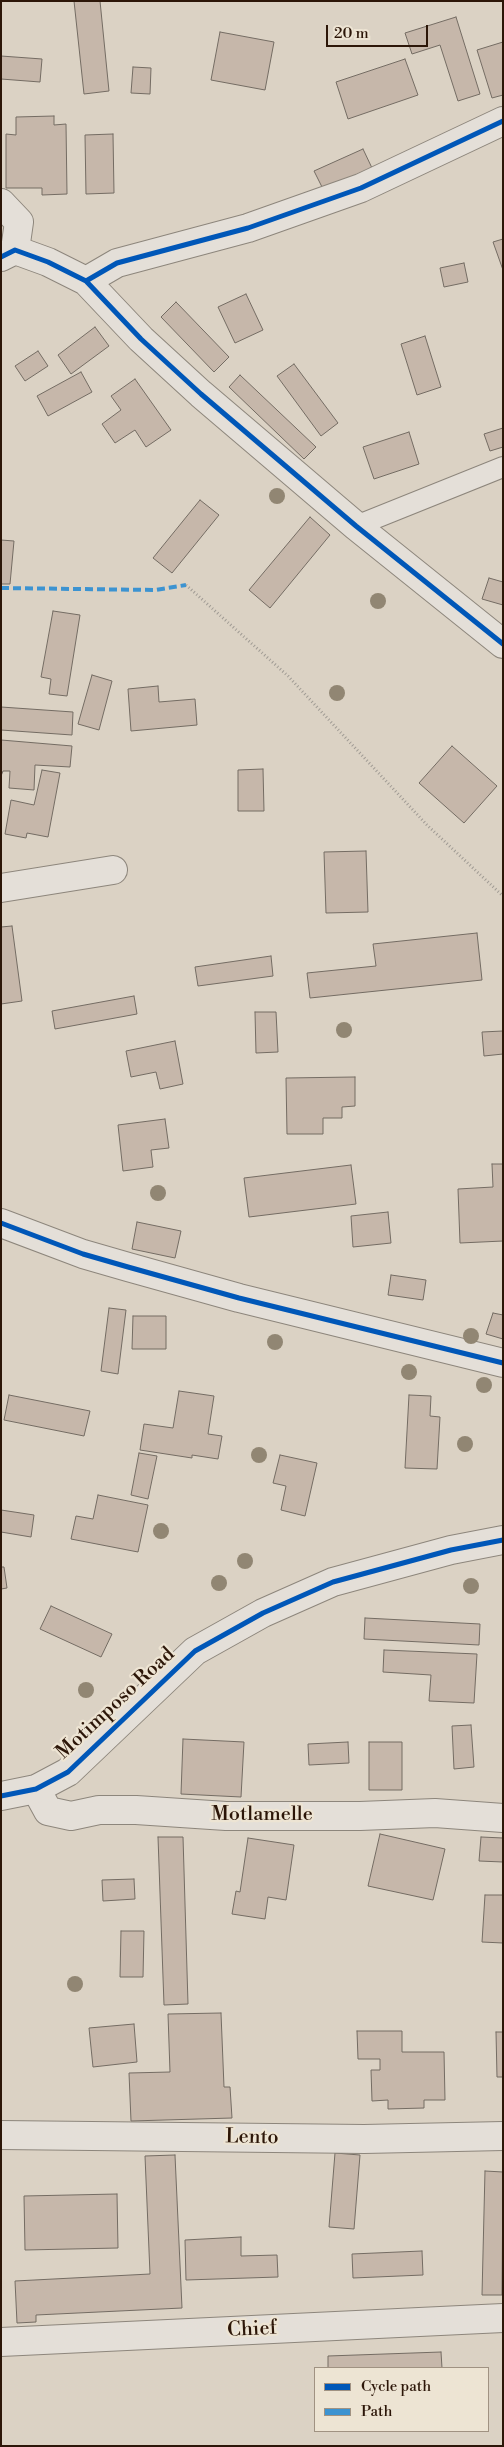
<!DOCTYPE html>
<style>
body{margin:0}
#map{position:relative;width:504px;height:2447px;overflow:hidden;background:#dbd2c4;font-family:"Libre Bodoni",serif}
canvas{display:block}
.frame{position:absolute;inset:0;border:2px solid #2c1608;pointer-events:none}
.legend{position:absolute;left:314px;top:2367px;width:175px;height:65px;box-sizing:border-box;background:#ede4d3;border:1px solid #a09282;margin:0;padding:6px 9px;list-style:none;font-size:15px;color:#2c1608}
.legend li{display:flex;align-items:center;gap:10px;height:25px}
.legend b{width:25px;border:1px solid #a09282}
.scale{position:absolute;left:326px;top:25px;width:102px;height:22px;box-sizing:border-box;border:2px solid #2c1608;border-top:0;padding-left:6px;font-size:15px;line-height:18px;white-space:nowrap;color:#2c1608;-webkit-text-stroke:4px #ede4d3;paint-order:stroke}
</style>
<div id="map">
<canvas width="504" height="2447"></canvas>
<div class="frame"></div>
<ul class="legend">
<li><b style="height:6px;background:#0057b8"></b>Cycle path</li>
<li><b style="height:6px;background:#3c93d1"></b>Path</li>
</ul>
<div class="scale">20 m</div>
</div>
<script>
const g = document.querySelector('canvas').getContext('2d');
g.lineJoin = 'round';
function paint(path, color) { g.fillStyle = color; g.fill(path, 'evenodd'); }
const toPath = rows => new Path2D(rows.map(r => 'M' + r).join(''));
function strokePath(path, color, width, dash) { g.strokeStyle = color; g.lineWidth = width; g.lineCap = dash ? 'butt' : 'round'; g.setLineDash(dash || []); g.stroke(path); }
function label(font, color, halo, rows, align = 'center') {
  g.font = font + ' "Libre Bodoni",serif'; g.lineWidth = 4.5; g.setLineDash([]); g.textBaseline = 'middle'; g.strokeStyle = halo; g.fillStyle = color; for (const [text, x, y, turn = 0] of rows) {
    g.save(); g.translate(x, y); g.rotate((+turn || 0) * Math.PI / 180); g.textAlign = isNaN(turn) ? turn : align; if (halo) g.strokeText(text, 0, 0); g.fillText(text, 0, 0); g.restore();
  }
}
const building = toPath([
 [74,1,100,1,109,91,84,94,74,1],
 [456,17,480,94,458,101,440,45,412,54,405,33,456,17],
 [220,32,274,42,265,90,211,80,220,32],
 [503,42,503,95,492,98,477,50,503,42],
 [1,56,42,59,40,82,1,79,1,56],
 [405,59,418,95,348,119,336,82,405,59],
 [133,67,151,68,150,94,131,93,133,67],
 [54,116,54,125,66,124,67,194,42,195,42,188,6,188,6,134,16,135,16,117,54,116],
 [113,134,114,193,86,194,85,135,113,134],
 [363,149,372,168,323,189,314,171,363,149],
 [503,239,503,270,493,242,503,239],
 [464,263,468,282,444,287,440,268,464,263],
 [246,294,263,330,235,343,218,307,246,294],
 [176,302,229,357,214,372,161,317,176,302],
 [95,327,109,346,71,374,58,355,95,327],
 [425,336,441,387,417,395,401,344,425,336],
 [38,351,48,366,25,381,15,366,38,351],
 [294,364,338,423,321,436,277,376,294,364],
 [81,372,92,392,48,416,37,396,81,372],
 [240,375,316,447,304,459,229,387,240,375],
 [135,379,171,430,146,447,135,430,115,443,102,424,121,410,111,396,135,379],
 [503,428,503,447,490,451,484,434,503,428],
 [409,432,419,464,374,479,363,447,409,432],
 [200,500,219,515,172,573,153,558,200,500],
 [310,517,330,535,270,608,249,590,310,517],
 [1,540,14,541,10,584,1,584,1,540],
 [489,578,503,582,503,605,482,599,489,578],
 [53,611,80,615,67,696,49,694,51,679,41,677,53,611],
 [92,675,112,681,99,730,78,724,92,675],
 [158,686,159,702,195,699,197,725,131,731,128,689,158,686],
 [1,707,73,712,72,735,1,730,1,707],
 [1,740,72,746,70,767,35,765,34,790,9,788,10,771,3,771,1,776,1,740],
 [452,746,497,786,464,823,419,783,452,746],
 [263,769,264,811,238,811,238,770,263,769],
 [42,770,60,773,48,837,27,833,26,838,5,834,11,800,34,805,42,770],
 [366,851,368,912,326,913,324,852,366,851],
 [12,926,22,1001,1,1004,1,927,12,926],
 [477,933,482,980,310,998,307,973,376,966,373,944,477,933],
 [271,956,273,976,198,986,195,967,271,956],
 [134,996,137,1014,55,1029,52,1011,134,996],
 [255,1012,276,1012,278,1052,256,1053,255,1012],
 [503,1031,503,1054,484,1056,482,1032,503,1031],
 [175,1041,183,1084,160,1089,156,1072,131,1077,126,1051,175,1041],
 [355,1077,355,1106,342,1107,342,1118,323,1118,323,1134,287,1134,286,1078,355,1077],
 [165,1119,169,1148,151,1150,153,1167,123,1171,118,1125,165,1119],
 [492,1164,503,1164,503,1241,460,1243,458,1189,493,1187,492,1164],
 [351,1165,356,1204,249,1217,244,1178,351,1165],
 [388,1212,391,1243,353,1247,351,1216,388,1212],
 [137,1222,181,1231,175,1258,132,1249,137,1222],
 [391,1275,426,1280,423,1300,388,1295,391,1275],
 [109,1308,126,1310,118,1374,101,1371,109,1308],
 [493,1313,503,1315,503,1339,486,1334,493,1313],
 [133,1316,166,1316,166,1349,132,1349,133,1316],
 [179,1391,214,1396,208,1434,222,1436,218,1459,192,1455,192,1458,140,1450,144,1424,173,1428,179,1391],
 [9,1395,90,1411,84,1436,4,1420,9,1395],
 [409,1395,431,1396,430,1416,440,1417,437,1469,405,1468,409,1395],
 [139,1453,157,1456,148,1499,131,1495,139,1453],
 [280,1455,317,1463,305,1516,281,1510,286,1486,273,1483,280,1455],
 [98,1495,148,1505,138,1552,71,1539,76,1516,93,1519,98,1495],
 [1,1510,34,1515,31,1537,1,1532,1,1510],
 [1,1567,4,1567,7,1588,1,1589,1,1567],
 [51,1606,112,1634,101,1657,40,1629,51,1606],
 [365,1618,480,1624,479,1645,364,1639,365,1618],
 [384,1650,477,1654,474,1703,429,1701,431,1675,383,1672,384,1650],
 [471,1725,474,1767,454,1769,452,1726,471,1725],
 [183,1739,244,1742,241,1797,181,1794,183,1739],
 [348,1742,349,1763,309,1765,308,1744,348,1742],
 [369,1742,402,1742,402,1790,369,1790,369,1742],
 [380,1834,445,1849,433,1900,368,1886,380,1834],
 [158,1837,183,1837,188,2004,164,2005,158,1837],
 [481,1837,503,1838,503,1862,479,1861,481,1837],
 [248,1838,294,1845,286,1900,268,1897,265,1919,232,1914,236,1891,240,1892,248,1838],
 [134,1879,135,1899,103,1901,102,1880,134,1879],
 [485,1895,503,1895,503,1943,482,1942,485,1895],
 [121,1931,144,1931,143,1977,120,1977,121,1931],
 [221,2013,224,2087,230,2087,232,2118,131,2121,129,2073,170,2072,168,2014,221,2013],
 [134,2024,137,2062,93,2067,89,2028,134,2024],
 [357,2031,402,2031,402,2052,444,2052,445,2100,424,2100,424,2108,388,2109,388,2100,372,2101,371,2070,380,2070,380,2059,358,2059,357,2031],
 [496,2032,503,2032,503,2077,497,2077,496,2032],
 [335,2153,360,2155,354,2229,329,2227,335,2153],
 [175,2155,182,2308,36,2315,36,2322,17,2323,15,2281,150,2274,145,2156,175,2155],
 [485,2171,503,2172,502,2295,482,2295,485,2171],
 [117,2194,118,2248,25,2250,24,2196,117,2194],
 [241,2237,241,2256,277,2255,278,2277,186,2280,185,2240,241,2237],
 [422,2251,423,2275,353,2278,352,2254,422,2251],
 [441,2352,442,2368,328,2368,328,2356,441,2352]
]);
const path = toPath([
 [186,585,288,676,427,825,503,896]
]);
const service = toPath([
 [356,526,503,467]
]);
const minor = toPath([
 [1,203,19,222,15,250],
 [1,257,15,250,48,262,86,281,117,263,248,228,361,188,503,121],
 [86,281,141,339,201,394,356,526,503,644],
 [1,888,113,870],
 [1,1223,83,1254,128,1267,239,1298,503,1363],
 [36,1789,48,1811,71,1816,99,1810,136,1810,226,1816,360,1816,435,1813,503,1818],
 [1,2135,364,2139,503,2136],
 [1,2342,503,2318]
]);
const tertiary = toPath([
 [1,1796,36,1789,68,1772,195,1651,263,1613,333,1582,451,1550,503,1540]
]);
const quiet = toPath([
 [1,588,155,590,186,585]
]);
const cycleway = toPath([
 [1,257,15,250,48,262,86,281,117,263,248,228,361,188,503,121],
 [86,281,141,339,201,394,356,526,503,644],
 [1,1223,83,1254,128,1267,239,1298,503,1363],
 [1,1796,36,1789,68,1772,195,1651,263,1613,333,1582,451,1550,503,1540]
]);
const trees = [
 [277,496],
 [378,601],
 [337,693],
 [344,1030],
 [158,1193],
 [471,1336],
 [275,1342],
 [409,1372],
 [484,1385],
 [465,1444],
 [259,1455],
 [161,1531],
 [245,1561],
 [219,1583],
 [471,1586],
 [86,1690],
 [75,1984]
];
const streetNames = [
 ["Motimposo Road",116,1704,-43],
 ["Motlamelle",262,1815],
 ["Lento",252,2138,1],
 ["Chief",252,2330,-3]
];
paint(building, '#c6b7aa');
strokePath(building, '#746c63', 1);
strokePath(service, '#8d867c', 22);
strokePath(minor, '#8d867c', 30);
strokePath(tertiary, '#8d867c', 30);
strokePath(path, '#a09b94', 3, [1, 2.5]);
strokePath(service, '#e4dfd8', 20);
strokePath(minor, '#e4dfd8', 28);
strokePath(tertiary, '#e4dfd8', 28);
strokePath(quiet, '#3c93d1', 4, [8, 4]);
strokePath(cycleway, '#0057b8', 5);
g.fillStyle = '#918673';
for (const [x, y] of trees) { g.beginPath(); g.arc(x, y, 8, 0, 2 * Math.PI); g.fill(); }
label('20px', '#2c1608', '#ede4d3', streetNames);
</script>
